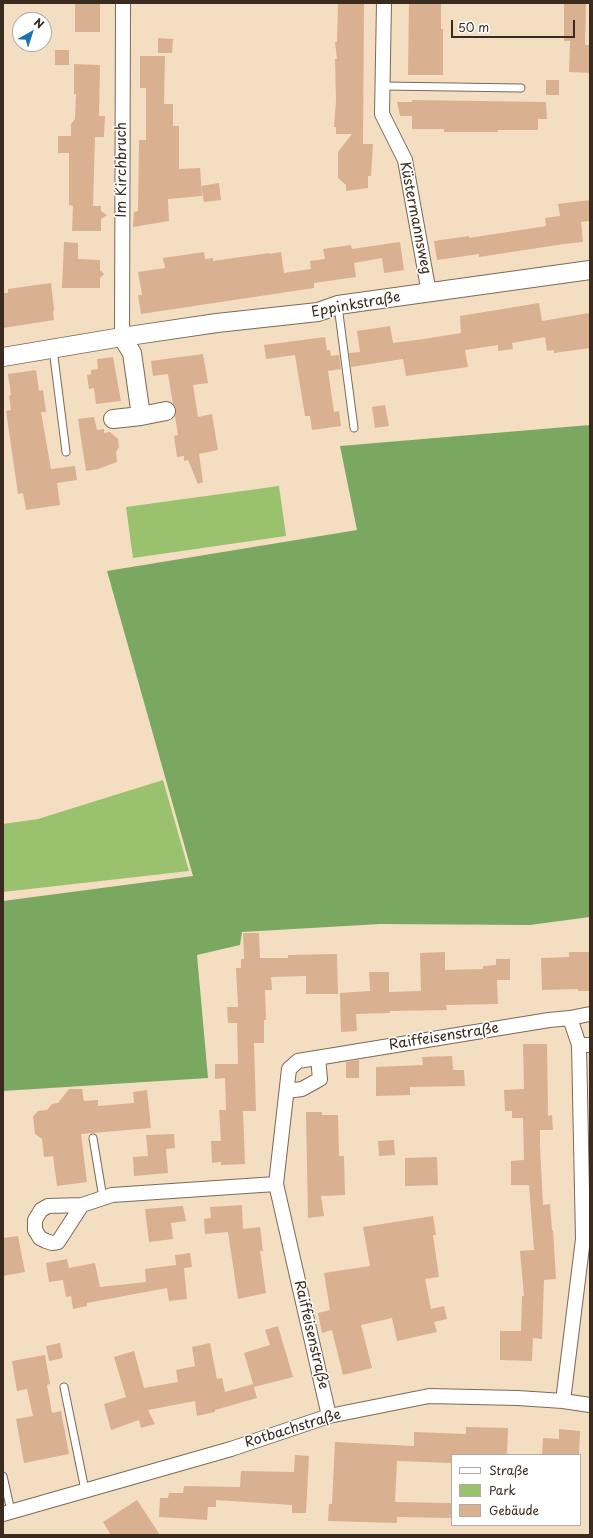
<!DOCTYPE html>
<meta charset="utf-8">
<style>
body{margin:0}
#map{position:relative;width:593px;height:1538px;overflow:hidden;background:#f4dec2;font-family:"Playpen Sans",sans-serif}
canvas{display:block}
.frame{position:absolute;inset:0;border:4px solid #3b2a1e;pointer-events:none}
.legend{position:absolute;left:451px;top:1454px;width:130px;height:72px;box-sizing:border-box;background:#fff;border:1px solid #b1aaa5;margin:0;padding:5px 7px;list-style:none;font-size:12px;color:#3b2a1e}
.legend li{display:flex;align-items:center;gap:8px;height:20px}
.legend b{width:20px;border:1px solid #b1aaa5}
.north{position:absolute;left:12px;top:12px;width:40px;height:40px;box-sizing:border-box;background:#fff;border:1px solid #b1aaa5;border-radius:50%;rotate:39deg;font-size:11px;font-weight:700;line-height:16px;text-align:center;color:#3b2a1e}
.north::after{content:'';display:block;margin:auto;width:14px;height:18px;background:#1f6fb2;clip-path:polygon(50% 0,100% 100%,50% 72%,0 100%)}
.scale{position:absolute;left:451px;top:20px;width:124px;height:18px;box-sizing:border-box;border:2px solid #3b2a1e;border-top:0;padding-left:5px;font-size:12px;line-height:14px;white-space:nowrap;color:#3b2a1e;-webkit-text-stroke:3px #fff;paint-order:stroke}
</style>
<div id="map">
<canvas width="593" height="1538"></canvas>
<div class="frame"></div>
<ul class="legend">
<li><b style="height:5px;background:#fff"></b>Straße</li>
<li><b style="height:11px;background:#9ac26e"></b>Park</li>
<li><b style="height:11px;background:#d9b090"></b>Gebäude</li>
</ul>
<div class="north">N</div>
<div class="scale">50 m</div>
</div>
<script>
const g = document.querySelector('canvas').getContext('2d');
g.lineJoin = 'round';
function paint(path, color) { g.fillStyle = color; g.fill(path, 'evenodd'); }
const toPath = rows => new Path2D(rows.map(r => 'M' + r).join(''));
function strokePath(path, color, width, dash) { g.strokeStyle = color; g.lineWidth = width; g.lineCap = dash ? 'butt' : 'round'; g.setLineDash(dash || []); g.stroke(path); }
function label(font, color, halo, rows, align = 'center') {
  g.font = font + ' "Playpen Sans",sans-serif'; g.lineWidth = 3; g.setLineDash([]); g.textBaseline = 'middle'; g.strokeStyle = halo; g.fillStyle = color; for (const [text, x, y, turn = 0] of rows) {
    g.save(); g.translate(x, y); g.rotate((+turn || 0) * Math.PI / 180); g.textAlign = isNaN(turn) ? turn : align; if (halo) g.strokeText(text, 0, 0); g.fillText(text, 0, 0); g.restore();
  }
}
const green = toPath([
 [279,486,286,536,133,558,126,507],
 [163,780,189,871,3,892,3,824,38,819]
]);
const forest = toPath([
 [590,425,590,917,530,925,380,924,242,932,240,945,197,955,208,1078,3,1091,3,901,193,876,107,571,357,530,340,446]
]);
const building = toPath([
 [75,3,100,3,100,32,75,32],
 [338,3,364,3,363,144,373,144,371,176,368,176,368,188,346,191,346,185,338,178,338,152,352,134,336,134,336,127,334,127,336,100,335,59,337,59,335,42,337,42],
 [409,3,441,3,441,29,443,29,443,75,408,75],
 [564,3,586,3,585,45,590,45,590,73,569,72,570,41,564,41],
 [158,38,173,39,172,53,158,53],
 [55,50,69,50,69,65,55,65],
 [140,56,165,56,164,104,173,104,173,126,179,126,179,169,200,168,202,196,168,199,169,221,133,227,134,212,138,211,139,140,146,140,146,88,140,88],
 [74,64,100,65,99,116,105,116,104,137,95,137,93,206,101,206,101,211,107,215,101,219,101,231,72,231,73,206,69,205,69,153,58,153,58,136,71,136,71,124,75,119,76,94,74,94],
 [546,80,559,80,559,95,546,95],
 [412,100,546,102,547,119,538,119,538,130,498,130,498,132,444,132,444,129,412,129,412,116,400,116,397,102,412,102],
 [219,183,221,200,204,202,201,186],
 [590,200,590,221,581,222,583,242,564,244,479,257,479,254,437,260,434,241,469,236,469,238,546,226,545,218,560,216,558,204],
 [64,242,78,243,78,259,100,260,100,270,104,274,100,278,100,288,62,288],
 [400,242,404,270,384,273,382,258,354,263,356,277,314,283,314,288,141,314,138,295,142,295,138,272,165,268,163,258,204,252,205,259,213,258,213,261,269,253,269,254,281,252,284,273,311,269,310,261,325,259,323,249,351,245,352,249],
 [51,283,54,310,53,312,54,320,3,328,3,293,8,293,8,289],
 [539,303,542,321,589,313,590,348,554,353,554,350,547,351,545,337,512,343,513,349,498,351,498,345,465,350,468,367,406,376,403,359,351,367,349,353,360,352,357,331,390,326,393,343,424,339,461,333,460,316],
 [325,337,327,350,330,350,331,356,339,355,341,369,328,371,334,412,339,411,341,426,312,430,310,416,305,416,295,355,266,359,264,345],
 [203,354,208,383,193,385,198,417,212,414,218,450,199,454,203,482,198,484,188,460,184,461,184,456,177,457,174,436,178,435,175,416,176,409,173,404,168,374,153,376,151,361],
 [113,357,121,401,96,404,94,388,89,389,87,375,91,374,91,370,98,369,97,359],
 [36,370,39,391,43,390,46,412,41,412,51,469,75,466,77,480,57,483,60,505,26,510,23,493,18,494,6,411,11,410,9,396,11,395,8,374],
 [385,405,389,426,375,428,372,407],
 [94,417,97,430,104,429,104,433,110,432,118,439,119,447,116,452,117,462,98,469,86,471,78,419],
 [243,933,259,933,260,958,288,958,288,955,337,954,338,994,306,994,306,976,271,977,272,990,265,990,266,1020,264,1020,264,1043,254,1043,256,1111,243,1111,245,1164,221,1165,221,1162,212,1163,211,1141,221,1141,219,1110,226,1110,225,1078,215,1079,215,1064,238,1064,237,1023,228,1023,227,1007,238,1007,236,968,241,968,241,959,244,959],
 [445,952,445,970,483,969,483,966,496,965,496,959,510,959,510,980,497,980,498,1004,446,1005,447,1010,390,1011,390,1013,356,1014,357,1031,341,1032,340,993,370,991,369,972,389,972,389,992,421,991,420,953],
 [569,952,590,952,590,991,578,991,578,989,542,990,541,958,569,957],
 [523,1044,547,1044,548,1116,552,1115,553,1130,540,1130,540,1147,543,1205,550,1204,552,1230,553,1230,556,1279,544,1280,542,1339,533,1338,532,1361,500,1360,500,1331,521,1331,522,1296,524,1296,520,1251,534,1250,529,1185,511,1185,511,1161,524,1160,523,1118,512,1118,512,1111,505,1111,504,1090,524,1089],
 [452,1056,453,1070,464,1070,465,1086,410,1087,410,1095,376,1096,376,1067,423,1065,422,1057],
 [359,1060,359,1078,346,1078,346,1062],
 [69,1089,82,1089,84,1101,98,1100,98,1106,134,1103,133,1092,147,1090,151,1128,81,1134,87,1182,57,1186,53,1156,44,1157,42,1139,35,1134,33,1117,38,1111,47,1110,52,1104,58,1103],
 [306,1112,322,1112,322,1115,338,1115,339,1156,344,1156,345,1195,321,1196,324,1216,308,1218],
 [174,1134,175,1148,166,1149,168,1173,134,1176,133,1157,148,1156,146,1135],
 [394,1140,395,1155,379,1156,378,1141],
 [437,1157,438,1185,405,1186,405,1158],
 [242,1205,243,1229,260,1227,263,1251,260,1251,266,1293,238,1299,228,1232,205,1234,204,1219,211,1218,210,1207],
 [183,1206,186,1221,171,1223,173,1239,149,1242,145,1209],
 [433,1216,436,1235,433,1235,439,1277,425,1279,431,1309,444,1306,447,1319,434,1322,437,1332,397,1341,392,1318,361,1325,372,1368,343,1375,332,1330,322,1333,318,1313,330,1310,324,1273,370,1266,363,1227],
 [18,1236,25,1272,3,1276,3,1238],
 [190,1253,192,1267,184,1268,187,1299,169,1301,167,1288,87,1303,87,1306,73,1309,71,1296,66,1297,63,1280,49,1282,46,1263,67,1259,69,1268,95,1263,100,1287,146,1282,145,1269,176,1265,175,1255],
 [278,1326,293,1377,254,1387,244,1353,270,1345,265,1330],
 [60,1343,63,1358,49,1361,46,1346],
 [210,1343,217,1379,222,1378,225,1392,253,1384,257,1398,215,1410,215,1412,197,1416,195,1401,148,1410,155,1424,141,1428,139,1420,111,1430,104,1404,126,1397,114,1357,134,1351,144,1388,178,1382,176,1370,195,1366,192,1347],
 [45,1355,50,1384,47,1385,52,1413,61,1411,69,1454,24,1463,16,1419,33,1416,27,1389,17,1391,12,1361],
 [466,1427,508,1428,507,1455,452,1455,452,1463,397,1461,395,1502,452,1503,452,1518,397,1517,397,1523,328,1521,329,1504,332,1504,335,1442,414,1446,414,1432,466,1434],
 [559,1429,580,1431,579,1455,542,1455,543,1438,559,1439],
 [295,1455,309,1456,306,1513,292,1513,292,1505,216,1500,216,1507,208,1507,207,1520,159,1517,160,1498,168,1498,169,1493,183,1493,184,1486,240,1487,241,1471,294,1472],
 [137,1500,160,1535,111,1535,103,1522]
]);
const service = toPath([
 [383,86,521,88],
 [338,306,354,428],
 [53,349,66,452],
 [93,1138,103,1198],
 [64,1387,85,1490],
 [3,1476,11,1511]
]);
const minor = toPath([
 [384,3,382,114,405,160,429,293],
 [122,337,123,3],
 [590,1014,570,1018,579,1045,590,1045],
 [287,1091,302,1089,320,1079,318,1058],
 [82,1205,58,1242,52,1243,46,1241,40,1238,35,1230,35,1220,41,1210,48,1206,82,1205,112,1195,276,1184],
 [563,1401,583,1239,579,1045],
 [329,1416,276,1184,289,1069,298,1061,549,1020,570,1018],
 [3,1514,231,1449,329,1416,429,1396,518,1398,563,1401,590,1405]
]);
const tertiary = toPath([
 [122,337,132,353,141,416,166,411],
 [3,357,122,337,217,323,318,312,338,305,590,270],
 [113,419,141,416]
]);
const streetNames = [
 ["Im Kirchbruch",122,170,-90],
 ["Küstermannsweg",415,218,79],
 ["Eppinkstraße",356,305,-10],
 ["Raiffeisenstraße",444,1037,-9],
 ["Raiffeisenstraße",311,1335,77],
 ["Rotbachstraße",293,1429,-17]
];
paint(green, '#9ac26e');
paint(forest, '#7ba861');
paint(building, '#d9b090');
strokePath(service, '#7c6957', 9);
strokePath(minor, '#7c6957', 16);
strokePath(tertiary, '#7c6957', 20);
strokePath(service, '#fff', 7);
strokePath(minor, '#fff', 14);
strokePath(tertiary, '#fff', 18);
label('14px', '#3b2a1e', '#fff', streetNames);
</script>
